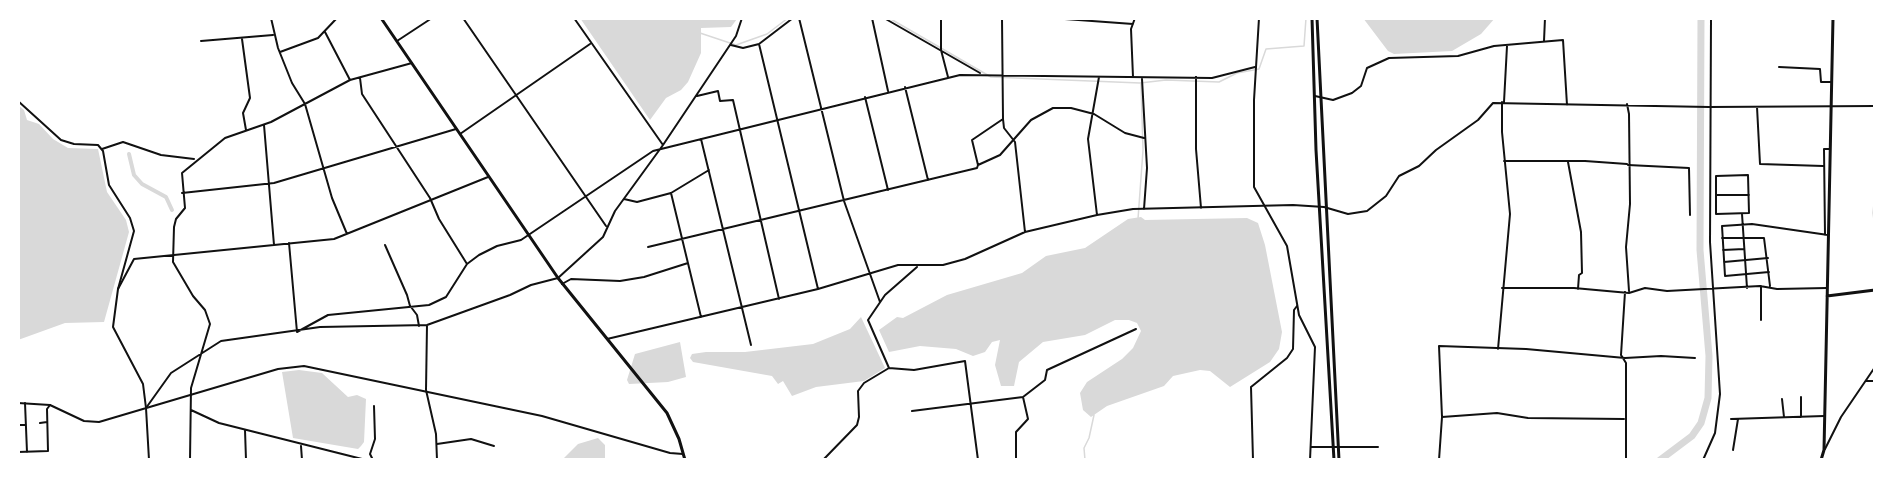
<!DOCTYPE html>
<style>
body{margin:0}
#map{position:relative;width:1893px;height:478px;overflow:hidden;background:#fff;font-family:"DM Sans",sans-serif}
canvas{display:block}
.frame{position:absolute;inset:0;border:20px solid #fff;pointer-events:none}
</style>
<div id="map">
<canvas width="1893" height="478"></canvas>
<div class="frame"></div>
</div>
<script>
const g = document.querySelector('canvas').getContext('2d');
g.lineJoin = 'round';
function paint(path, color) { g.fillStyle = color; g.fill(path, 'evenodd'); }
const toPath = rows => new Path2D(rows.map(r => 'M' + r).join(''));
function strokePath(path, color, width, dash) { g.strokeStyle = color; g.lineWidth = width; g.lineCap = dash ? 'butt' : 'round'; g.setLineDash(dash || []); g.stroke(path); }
const water = toPath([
 [580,18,737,18,737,19,731,27,701,28,701,53,688,82,681,90,666,98,650,120],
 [1363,18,1495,18,1481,34,1452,51,1394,54,1388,51],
 [18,105,24,110,27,120,39,124,53,139,68,148,98,149,107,192,126,220,129,232,104,322,65,323,18,340],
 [1141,217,1145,220,1247,218,1258,223,1265,245,1282,332,1279,349,1270,362,1230,387,1210,371,1200,370,1173,376,1164,386,1107,406,1091,417,1083,410,1080,393,1087,382,1122,359,1133,348,1141,331,1137,323,1129,320,1115,320,1085,335,1043,342,1019,362,1014,386,1001,386,995,365,1000,340,992,342,985,352,973,356,956,349,920,346,889,352,879,330,897,317,903,318,947,295,1022,273,1046,256,1085,248,1128,219],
 [861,317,885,368,864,381,816,387,792,396,783,381,778,384,772,376,693,362,690,358,692,354,706,352,745,352,813,344,850,329],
 [680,342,686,377,668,382,629,384,627,380,635,354],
 [299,370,322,373,348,397,357,395,366,399,364,442,361,446,358,449,293,438,282,372],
 [598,438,605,445,605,460,562,460,578,444]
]);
const stream = toPath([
 [889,18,991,77,1140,83,1166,80,1219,82,1237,73,1259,69,1266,49,1304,46,1306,18],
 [700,33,736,45,767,34,788,18],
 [1875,192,1875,168],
 [1875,194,1873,213,1875,227],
 [1138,219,1143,150,1141,83],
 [1875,258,1875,273],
 [1085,460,1084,448,1089,438,1094,415]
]);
const canal = toPath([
 [129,154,134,175,142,184,166,197,172,210]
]);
const river = toPath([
 [1660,460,1692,436,1701,423,1708,398,1709,356,1700,250,1701,18]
]);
const minor = toPath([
 [271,18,278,48,292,83,305,104,332,198,347,234],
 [463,18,606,226],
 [574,18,663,145],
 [799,18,844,201,880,302],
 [872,18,888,91],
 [884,18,980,73],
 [941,18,941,50,948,77],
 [1002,18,1003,119,1004,128,1015,142,1025,232],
 [1051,18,1133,24],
 [325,32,350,80],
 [242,39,250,98,243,113,246,130],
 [201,41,273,35],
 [397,41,432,18],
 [1544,41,1545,18],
 [759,44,818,289],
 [731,45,743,48,759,44,793,18],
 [280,52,318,38,337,18],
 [1779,67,1820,69,1821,82,1832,82],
 [1133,77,1131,29,1135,18],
 [1196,77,1196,149,1201,208],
 [360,78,362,94,430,198,439,219,467,264],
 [1142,79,1147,168,1144,209],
 [905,87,928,180],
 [697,96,718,91,720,101,733,100,779,299],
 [1315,96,1333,100,1352,93,1361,86,1367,68,1389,58,1458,56,1494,46,1563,40,1567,105],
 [865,97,888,190],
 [1504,102,1507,46],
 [1627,104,1629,114,1630,204,1626,247,1629,291],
 [1757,107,1760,164,1823,166],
 [264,125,274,245],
 [460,134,590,44],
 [701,139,751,345],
 [102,149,123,142,161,155,194,159],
 [1504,161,1585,161,1627,164],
 [1568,162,1581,232,1582,273,1579,275,1578,289],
 [978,165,972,140,1003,119],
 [1628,165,1689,168,1690,215],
 [1748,175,1749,213,1716,214,1716,176,1748,175],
 [182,193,274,183,456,129],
 [671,193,701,317],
 [1716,195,1749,195],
 [624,199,637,202,671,193,709,170],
 [1742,214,1747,288],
 [1097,215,1088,139,1099,77],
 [1825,235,1824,149,1830,149],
 [1722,238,1764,238,1770,286],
 [289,243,297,332],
 [385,245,407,295,410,306],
 [648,247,977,168,978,165,1000,155,1031,120,1053,108,1071,108,1094,114,1125,133,1144,138],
 [1723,250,1744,249],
 [1724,262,1768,258],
 [1769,272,1725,276,1722,226,1752,224,1828,235],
 [562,284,571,279,620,281,644,277,688,263],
 [1502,288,1574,288,1629,293,1645,288,1667,291,1760,286,1777,289,1827,288],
 [118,289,134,259,334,239,488,177],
 [1625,292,1621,355,1626,363,1626,460],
 [411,307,417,315,419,326],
 [1761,320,1761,286],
 [427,325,426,390,436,434,437,460],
 [297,332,328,315,429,305,446,297,467,264,479,255,497,246,521,240,653,151,960,75,1212,78,1255,67],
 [607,339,818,289,898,265,943,265,965,259,1025,232,1097,215,1133,209,1293,205,1324,207,1348,214,1367,211,1386,196,1399,176,1419,166,1436,150,1478,120,1493,103,1709,107,1875,106],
 [1498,349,1510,214,1502,132,1502,102],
 [889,368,914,370,965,361,978,460],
 [889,368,868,320,885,295,917,267],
 [1866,381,1875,381],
 [1801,397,1801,417],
 [1782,399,1784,417],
 [25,403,27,452],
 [191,410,219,423,366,460],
 [912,411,1023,397,1045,380,1047,370,1136,329],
 [1442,417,1497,413,1528,418,1624,419],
 [1731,419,1824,416],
 [40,423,47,422],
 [18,425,26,425],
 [245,430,246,460],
 [437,444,471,439,494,446],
 [301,446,302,460],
 [1311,447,1378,447],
 [1733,450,1738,419],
 [18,452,48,451,47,409,50,405],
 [149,460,146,408,171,373,221,341,320,327,427,325,510,295,531,285,558,278,603,237,615,211,663,145,736,36,742,18],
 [190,460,191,388,210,324,205,310,193,296,173,262,174,227,176,219,185,208,182,173,225,138,271,122,350,80,412,63],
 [373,460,370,454,375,439,374,406],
 [823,460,857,425,859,417,858,391,864,383,889,368],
 [1016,460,1016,432,1028,419,1023,397],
 [1253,460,1251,387,1287,358,1293,349,1294,310,1297,306],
 [1439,460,1442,417,1439,346,1526,349,1625,358,1661,356,1695,358],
 [1703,460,1715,433,1720,394,1710,242,1711,18]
]);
const tertiary = toPath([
 [1259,18,1254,100,1254,187,1287,246,1299,315,1315,347,1310,460],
 [18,101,61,140,74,144,98,145,103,151,109,185,130,218,134,231,118,289,113,327,143,384,146,408],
 [18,403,50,405,84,421,99,422,278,369,304,366,542,416,670,453,683,454],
 [1825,449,1841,417,1875,367]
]);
const primary = toPath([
 [381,18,558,278,667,413,679,439,685,460],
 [1312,18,1316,150,1334,460],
 [1317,18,1339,460],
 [1827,296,1875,290],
 [1821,460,1824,450,1833,18]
]);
paint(water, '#d9d9d9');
strokePath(stream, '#d9d9d9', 1.5);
strokePath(canal, '#d9d9d9', 4);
strokePath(river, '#d9d9d9', 7);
strokePath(minor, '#111', 2);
strokePath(tertiary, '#111', 2);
strokePath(primary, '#111', 3);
</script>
